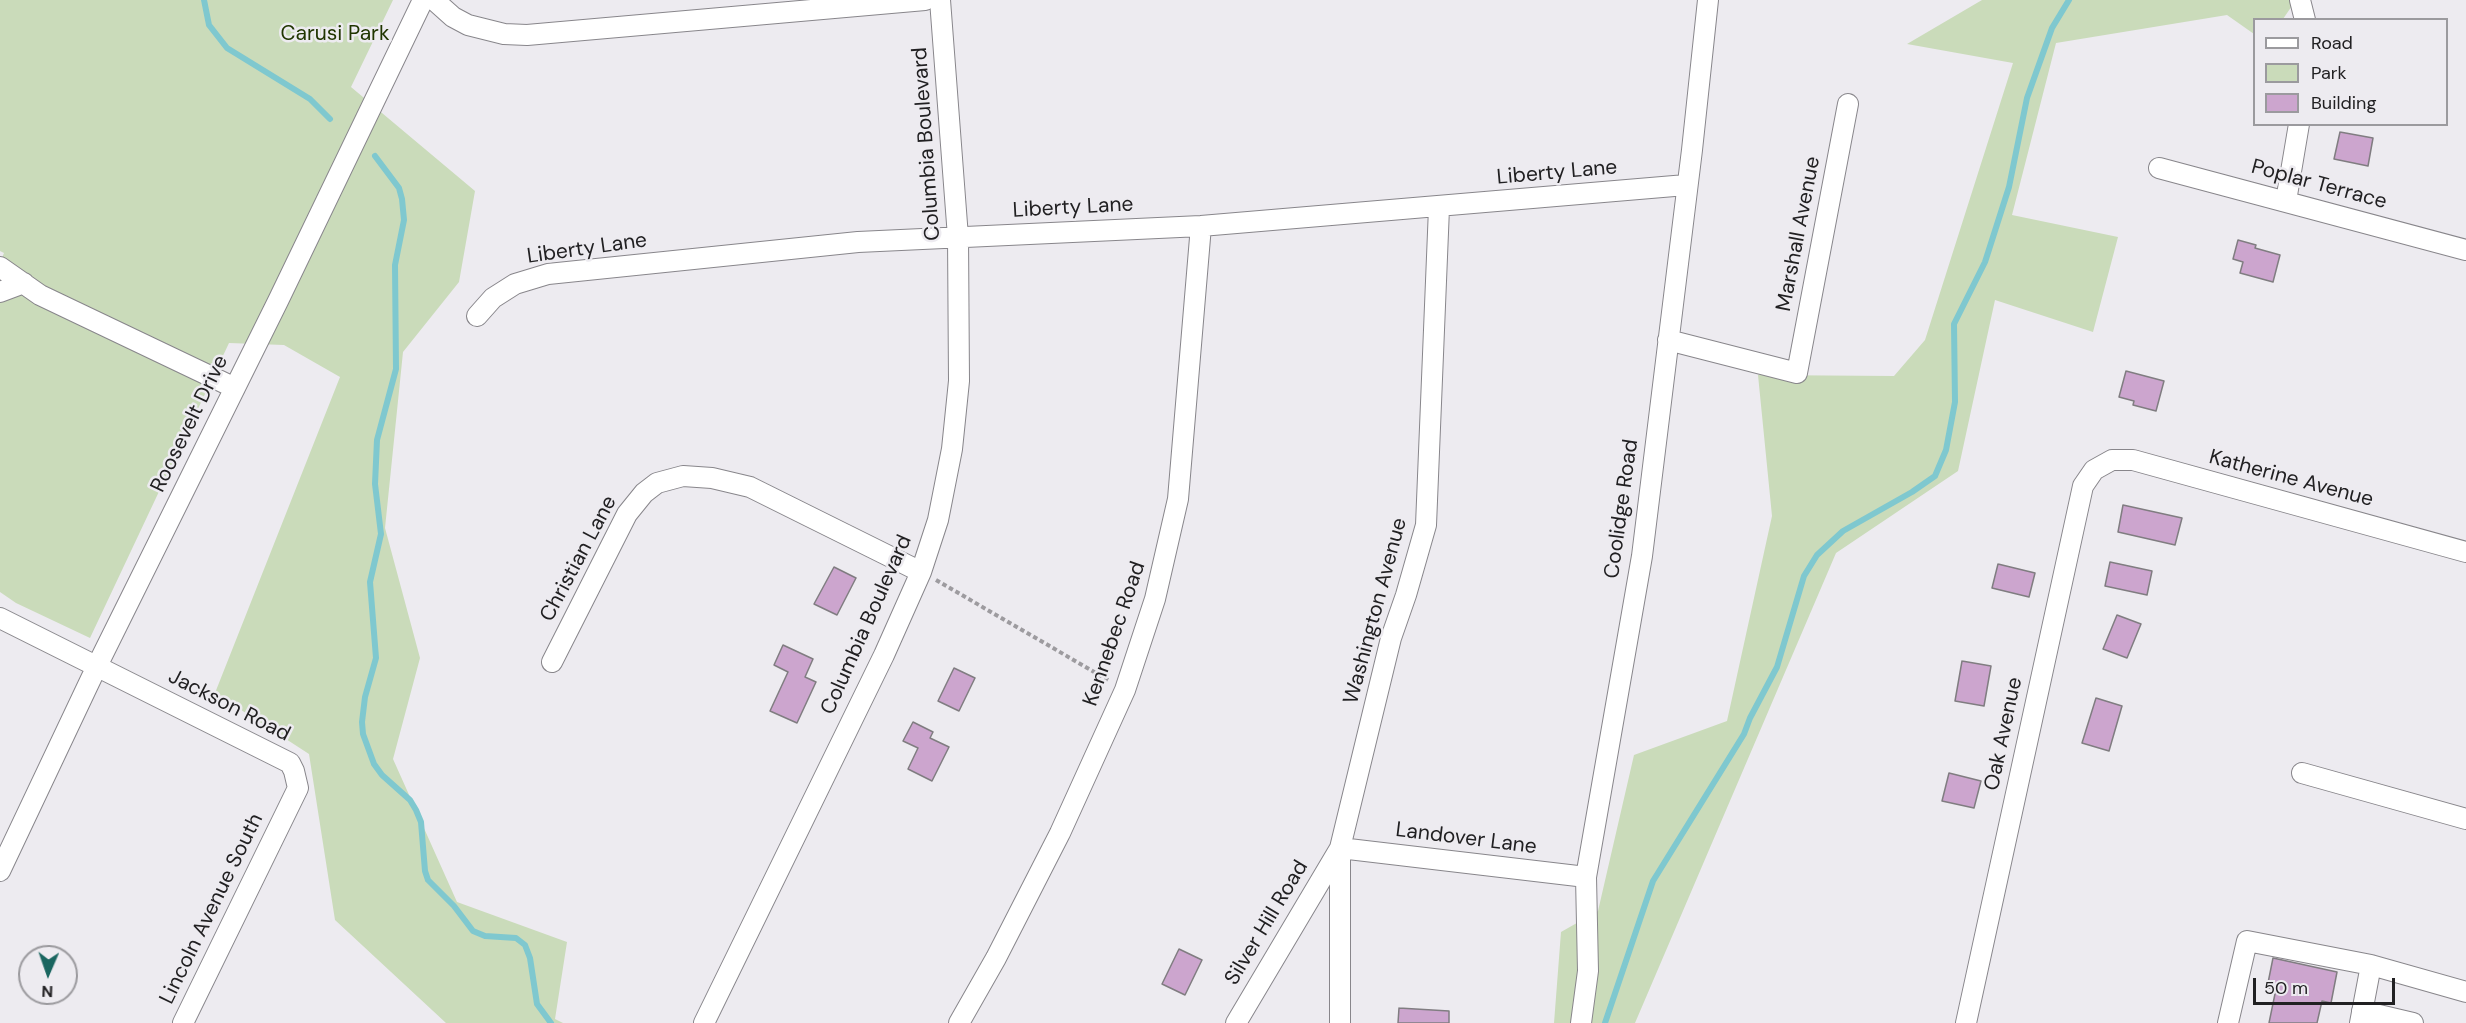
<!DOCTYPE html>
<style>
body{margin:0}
#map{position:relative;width:2466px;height:1023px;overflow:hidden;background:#edebf0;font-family:"DM Sans",sans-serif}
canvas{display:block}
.legend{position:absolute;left:2253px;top:18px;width:195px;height:108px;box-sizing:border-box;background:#edebf0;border:2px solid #9b9a9e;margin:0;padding:8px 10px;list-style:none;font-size:18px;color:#212022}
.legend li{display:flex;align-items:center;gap:12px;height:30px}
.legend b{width:30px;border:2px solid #9b9a9e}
.north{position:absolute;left:18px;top:945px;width:60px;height:60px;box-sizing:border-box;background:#edebf0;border:2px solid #9b9a9e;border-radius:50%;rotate:182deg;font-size:16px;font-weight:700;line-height:24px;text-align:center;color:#212022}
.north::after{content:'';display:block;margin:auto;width:21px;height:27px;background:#1a6660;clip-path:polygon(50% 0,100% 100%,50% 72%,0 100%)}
.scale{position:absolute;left:2253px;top:978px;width:142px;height:27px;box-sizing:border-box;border:3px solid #212022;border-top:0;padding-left:8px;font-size:18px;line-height:21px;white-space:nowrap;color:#212022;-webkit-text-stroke:4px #edebf0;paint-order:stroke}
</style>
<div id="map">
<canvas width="2466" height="1023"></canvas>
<ul class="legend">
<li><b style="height:8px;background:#fff"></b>Road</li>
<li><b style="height:16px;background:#cadbba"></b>Park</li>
<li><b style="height:16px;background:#cca5ce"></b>Building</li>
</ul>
<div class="north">N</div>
<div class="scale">50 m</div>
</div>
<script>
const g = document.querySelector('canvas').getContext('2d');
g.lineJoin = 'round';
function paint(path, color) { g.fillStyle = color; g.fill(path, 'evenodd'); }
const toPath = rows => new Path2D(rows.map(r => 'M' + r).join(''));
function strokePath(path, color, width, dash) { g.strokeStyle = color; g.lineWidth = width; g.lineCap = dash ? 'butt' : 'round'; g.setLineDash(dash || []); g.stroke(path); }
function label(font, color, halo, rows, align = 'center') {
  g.font = font + ' "DM Sans",sans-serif'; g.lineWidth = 5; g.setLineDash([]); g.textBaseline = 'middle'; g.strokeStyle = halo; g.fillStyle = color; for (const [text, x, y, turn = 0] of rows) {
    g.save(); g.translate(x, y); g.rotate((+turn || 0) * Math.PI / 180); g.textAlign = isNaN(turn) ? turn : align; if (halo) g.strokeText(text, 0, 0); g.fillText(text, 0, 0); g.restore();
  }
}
const green = toPath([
 [0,0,393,0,351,87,475,191,459,282,403,352,385,528,420,658,393,759,457,902,567,942,555,1019,563,1023,446,1023,335,920,309,754,215,693,340,377,284,345,229,343,90,638,16,603,0,592,0,263,4,253,0,251],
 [1982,0,2296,0,2283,19,2254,20,2254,34,2227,15,2056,43,2012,215,2118,237,2093,332,1995,300,1958,471,1836,553,1635,1023,1554,1023,1561,932,1598,911,1634,755,1727,721,1772,516,1758,375,1894,376,1925,340,2013,63,1907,44]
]);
const stream = toPath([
 [204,0,209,25,227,48,310,99,330,119],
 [375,156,399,188,402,199,404,220,395,265,396,369,377,440,375,484,381,534,370,582,376,658,365,697,362,722,363,734,374,764,382,775,410,800,416,810,421,822,425,871,428,880,454,906,473,931,485,936,516,938,525,945,530,958,537,1004,551,1023],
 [1605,1023,1653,881,1744,734,1750,718,1777,667,1804,576,1817,555,1843,531,1912,492,1935,476,1946,450,1955,402,1954,324,1985,262,2009,187,2027,98,2052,28,2069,0]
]);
const building = toPath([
 [2340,132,2373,138,2368,166,2334,159,2340,132],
 [2238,240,2256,245,2255,248,2280,255,2273,282,2240,273,2243,262,2233,259,2238,240],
 [2126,371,2164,381,2156,411,2133,405,2134,401,2119,397,2126,371],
 [2123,505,2182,518,2175,545,2118,532,2123,505],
 [2110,562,2152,571,2147,595,2105,586,2110,562],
 [1998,564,2035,573,2029,597,1992,588,1998,564],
 [834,567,856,578,837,615,814,604,834,567],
 [2117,615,2141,624,2127,658,2103,649,2117,615],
 [783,645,813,659,805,677,816,682,797,723,770,711,788,672,774,665,783,645],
 [1962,661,1991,666,1984,706,1955,701,1962,661],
 [954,668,975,678,959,711,938,701,954,668],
 [2096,698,2122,706,2109,751,2082,743,2096,698],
 [913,722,933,732,930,738,949,747,932,781,908,769,918,748,903,741,913,722],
 [1949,773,1981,781,1974,808,1942,801,1949,773],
 [1179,949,1202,960,1185,995,1162,984,1179,949],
 [2273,958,2337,972,2331,1003,2322,1001,2317,1023,2269,1023,2276,989,2267,988,2273,958],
 [1399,1008,1449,1011,1449,1023,1398,1023,1399,1008]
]);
const path = toPath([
 [936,580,1108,680]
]);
const minor = toPath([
 [434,0,453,17,468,25,504,34,527,35,925,0],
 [2300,0,2305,20],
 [2159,168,2466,250],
 [2286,201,2299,124],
 [0,267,40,295,235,388],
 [0,292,24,283],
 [477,316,493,298,515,284,548,274,858,242,1201,226,1686,185],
 [1668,340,1797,373,1848,104],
 [0,618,290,763,294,771,298,788,183,1023],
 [552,662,627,514,644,493,657,483,683,476,712,478,750,487,921,572],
 [2302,773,2466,819],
 [0,871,97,666,278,301,423,0],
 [2362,1011,2413,1023],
 [704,1023,884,655,921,572,938,520,952,449,959,381,958,237,940,0],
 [959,1023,996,958,1060,833,1125,690,1155,599,1178,499,1201,226],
 [1236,1023,1340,848,1586,877],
 [1340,1023,1340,848,1391,638,1406,595,1426,525,1439,208],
 [1581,1023,1588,971,1586,877,1642,556,1692,150,1708,0],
 [1966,1023,2083,486,2094,470,2112,460,2133,460,2466,552],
 [2228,1023,2247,941,2371,965,2466,992],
 [2360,1023,2371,965]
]);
const parkNames = [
 ["Carusi Park",335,34]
];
const streetNames = [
 ["Columbia Boulevard",927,144,-94],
 ["Liberty Lane",1557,173,-5],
 ["Poplar Terrace",2319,185,15],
 ["Liberty Lane",1073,208,-3],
 ["Marshall Avenue",1799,234,-79],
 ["Liberty Lane",587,249,-8],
 ["Roosevelt Drive",190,424,-64],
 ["Katherine Avenue",2291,479,15],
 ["Coolidge Road",1622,509,-82],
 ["Christian Lane",579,559,-62],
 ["Washington Avenue",1376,611,-75],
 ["Columbia Boulevard",867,625,-66],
 ["Kennebec Road",1115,634,-71],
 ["Jackson Road",229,706,27],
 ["Oak Avenue",2004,734,-78],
 ["Landover Lane",1466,839,7],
 ["Lincoln Avenue South",212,909,-64],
 ["Silver Hill Road",1267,923,-59]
];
paint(green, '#cadbba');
strokePath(stream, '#7fc8cf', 6);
paint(building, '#cca5ce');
strokePath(building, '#807d81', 1.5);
strokePath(minor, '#88868b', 22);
strokePath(path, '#9d9b9f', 4, [4.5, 3]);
strokePath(minor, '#fff', 20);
label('21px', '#203500', '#edebf0', parkNames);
label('21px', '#212022', '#edebf0', streetNames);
</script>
